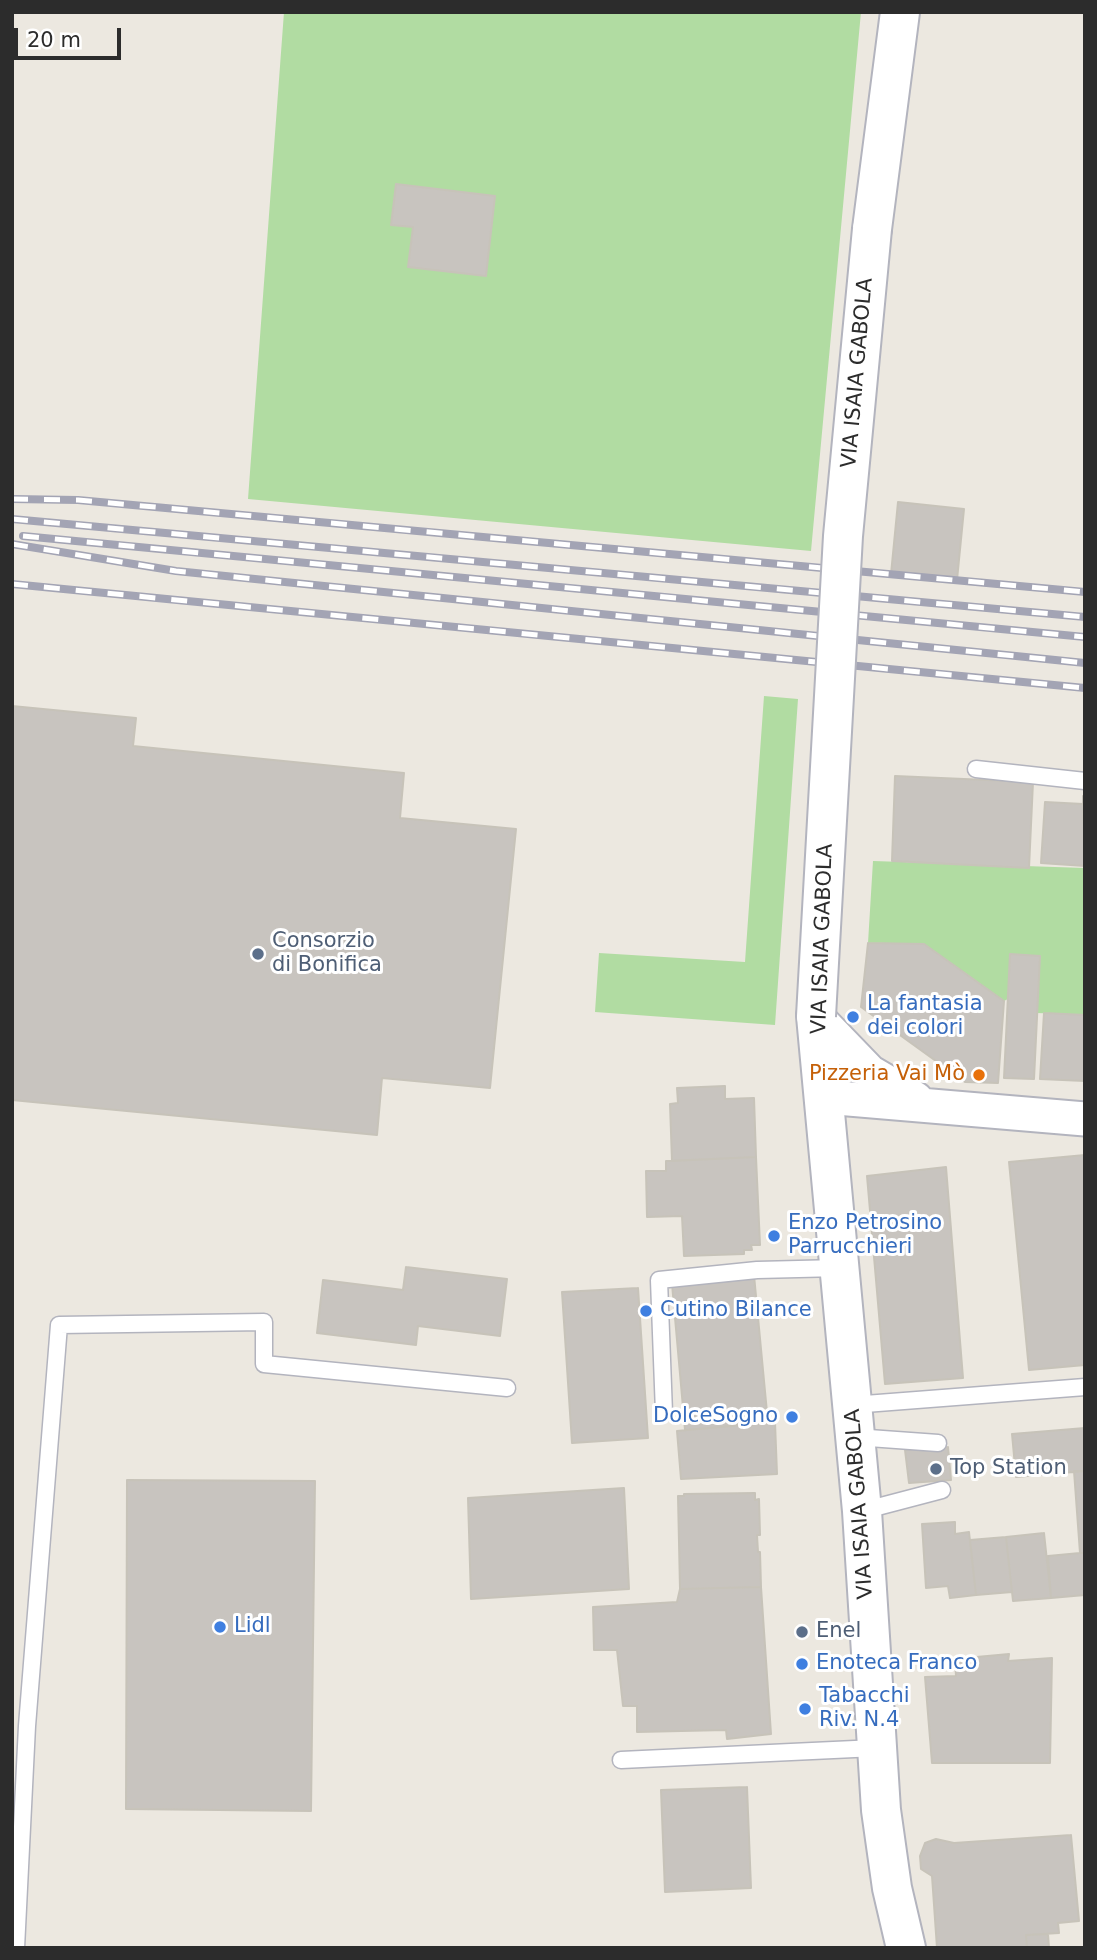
<!DOCTYPE html>
<meta charset="utf-8">
<style>
body{margin:0}
#map{position:relative;width:1097px;height:1960px;overflow:hidden;background:#ece8e0;font-family:"DejaVu Sans",sans-serif}
canvas{display:block}
.frame{position:absolute;inset:0;border:14px solid #2c2c2c;pointer-events:none}
.scale{position:absolute;left:14px;top:28px;width:107px;height:32px;box-sizing:border-box;border:4px solid #2c2c2c;border-top:0;padding-left:9px;font-size:21px;line-height:24px;white-space:nowrap;color:#2c2c2c;-webkit-text-stroke:5px #fff;paint-order:stroke}
</style>
<div id="map">
<canvas width="1097" height="1960"></canvas>
<div class="frame"></div>
<div class="scale">20 m</div>
</div>
<script>
const g = document.querySelector('canvas').getContext('2d');
g.lineJoin = 'round';
function paint(path, color) { g.fillStyle = color; g.fill(path, 'evenodd'); }
const toPath = rows => new Path2D(rows.map(r => 'M' + r).join(''));
function strokePath(path, color, width, dash) { g.strokeStyle = color; g.lineWidth = width; g.lineCap = dash ? 'butt' : 'round'; g.setLineDash(dash || []); g.stroke(path); }
function label(font, color, halo, rows, align = 'center') {
  g.font = font + ' "DejaVu Sans",sans-serif'; g.lineWidth = 6; g.setLineDash([]); g.textBaseline = 'middle'; g.strokeStyle = halo; g.fillStyle = color; for (const [text, x, y, turn = 0] of rows) {
    g.save(); g.translate(x, y); g.rotate((+turn || 0) * Math.PI / 180); g.textAlign = isNaN(turn) ? turn : align; if (halo) g.strokeText(text, 0, 0); g.fillText(text, 0, 0); g.restore();
  }
}
const green = toPath([
 [284,12,861,12,811,551,248,499],
 [764,696,798,699,775,1025,595,1012,599,953,745,962],
 [873,861,1085,868,1085,1015,1037,1013,1039,956,1010,955,1008,999,1004,1001,924,944,868,943]
]);
const building = toPath([
 [396,184,495,196,486,276,408,267,413,227,391,225,396,184],
 [898,502,964,509,957,580,891,574,898,502],
 [12,706,136,718,133,746,404,773,400,818,516,829,490,1088,382,1078,377,1135,12,1100,12,706],
 [895,776,1033,782,1029,868,892,861,895,776],
 [1083,796,1085,866,1041,863,1045,802,1083,804,1083,796],
 [868,943,924,944,1004,1001,998,1083,965,1082,861,1007,868,943],
 [1010,954,1040,956,1034,1079,1004,1078,1010,954],
 [1044,1013,1085,1015,1085,1081,1040,1079,1044,1013],
 [725,1086,725,1099,754,1098,756,1157,672,1161,670,1104,678,1103,677,1088,725,1086],
 [1085,1155,1085,1365,1029,1370,1009,1162,1085,1155],
 [756,1157,760,1245,751,1245,752,1250,744,1250,744,1254,684,1256,682,1216,647,1217,646,1171,666,1171,666,1161,756,1157],
 [946,1167,963,1378,885,1384,867,1176,946,1167],
 [406,1267,507,1279,500,1336,418,1326,416,1345,317,1333,323,1280,403,1290,406,1267],
 [754,1275,768,1423,685,1430,672,1284,754,1275],
 [638,1288,648,1438,572,1443,562,1292,638,1288],
 [775,1422,777,1474,681,1479,677,1431,775,1422],
 [1085,1428,1085,1471,1016,1477,1012,1434,1085,1428],
 [948,1447,951,1480,909,1483,905,1450,948,1447],
 [1074,1471,1085,1471,1085,1553,1080,1553,1074,1471],
 [127,1480,315,1481,311,1811,126,1809,127,1480],
 [624,1488,629,1589,471,1599,468,1498,624,1488],
 [755,1493,755,1500,759,1499,760,1535,757,1535,758,1552,760,1552,761,1587,680,1589,678,1496,684,1496,684,1494,755,1493],
 [955,1522,955,1534,969,1532,976,1595,950,1598,948,1586,926,1588,922,1524,955,1522],
 [1044,1533,1051,1598,1013,1601,1006,1537,1044,1533],
 [1006,1537,1012,1592,976,1595,970,1540,1006,1537],
 [1080,1553,1085,1553,1085,1595,1051,1598,1048,1556,1080,1553],
 [761,1587,771,1734,727,1739,726,1730,637,1732,637,1706,623,1706,617,1650,594,1650,593,1607,677,1602,680,1589,761,1587],
 [1009,1654,1008,1661,1052,1658,1050,1763,932,1763,925,1677,956,1676,955,1659,1009,1654],
 [747,1787,751,1888,665,1892,661,1790,747,1787],
 [1071,1835,1079,1921,1058,1923,1059,1933,1026,1935,1027,1948,937,1948,932,1876,921,1869,920,1856,925,1843,936,1839,954,1843,1071,1835],
 [1048,1934,1049,1948,1027,1948,1026,1935,1048,1934]
]);
const service = toPath([
 [976,769,1085,781],
 [852,1405,1085,1387],
 [664,1413,659,1280,757,1270,840,1268],
 [855,1437,938,1443],
 [862,1511,942,1490],
 [621,1760,876,1748],
 [16,1948,27,1726,59,1325,264,1322,264,1364,507,1388]
]);
const minor = toPath([
 [816,1016,870,1072,916,1099],
 [825,1097,1085,1119]
]);
const tertiary = toPath([
 [872,229,900,12],
 [816,1016,862,1511,881,1810,892,1888,906,1948]
]);
const rail = toPath([
 [12,499,78,500,1085,592],
 [12,519,1085,617],
 [23,536,1085,637],
 [12,544,176,571,1085,663],
 [12,584,1085,688]
]);
const tertiaryBridge = toPath([
 [816,1016,843,536,872,229]
]);
const markers = [
 [258,954,7,"#5c6f8a"],
 [853,1017,7,"#3f7fe0"],
 [979,1075,7,"#e8710a"],
 [774,1236,7,"#3f7fe0"],
 [646,1311,7,"#3f7fe0"],
 [792,1417,7,"#3f7fe0"],
 [936,1469,7,"#5c6f8a"],
 [220,1627,7,"#3f7fe0"],
 [802,1632,7,"#5c6f8a"],
 [802,1664,7,"#3f7fe0"],
 [805,1709,7,"#3f7fe0"]
];
const streetNames = [
 ["VIA ISAIA GABOLA",858,373,-85],
 ["VIA ISAIA GABOLA",823,939,-88],
 ["VIA ISAIA GABOLA",860,1504,-94]
];
const serviceNames = [
 ["Consorzio",272,942],
 ["di Bonifica",272,966],
 ["Top Station",950,1469],
 ["Enel",816,1632]
];
const shopNames = [
 ["La fantasia",867,1005],
 ["dei colori",867,1029],
 ["Enzo Petrosino",788,1224],
 ["Parrucchieri",788,1248],
 ["Cutino Bilance",660,1311],
 ["DolceSogno",778,1417,"right"],
 ["Lidl",234,1627],
 ["Enoteca Franco",816,1664],
 ["Tabacchi",819,1697],
 ["Riv. N.4",819,1721]
];
const foodNames = [
 ["Pizzeria Vai Mò",965,1075]
];
paint(green, '#b1dca2');
paint(building, '#c8c4bf');
strokePath(building, '#c7c3b9', 2);
strokePath(service, '#b3b4be', 19);
strokePath(minor, '#b3b4be', 37);
strokePath(tertiary, '#b3b4be', 42);
strokePath(service, '#fff', 16);
strokePath(minor, '#fff', 33);
strokePath(tertiary, '#fff', 38);
strokePath(rail, '#a3a4b4', 8);
strokePath(rail, '#fff', 5, [16]);
strokePath(tertiaryBridge, '#b3b4be', 42, []);
strokePath(tertiaryBridge, '#fff', 38);
for (const [x, y, r, color] of markers) { const dot = new Path2D(); dot.arc(x, y, r, 0, 2 * Math.PI); g.fillStyle = color; g.fill(dot); strokePath(dot, '#fff', 2.5); }
label('21px', '#2c2c2c', '#fff', streetNames);
label('21px', '#4e5e75', '#fff', serviceNames, 'left');
label('21px', '#366cbe', '#fff', shopNames, 'left');
label('21px', '#c56008', '#fff', foodNames, 'right');
</script>
